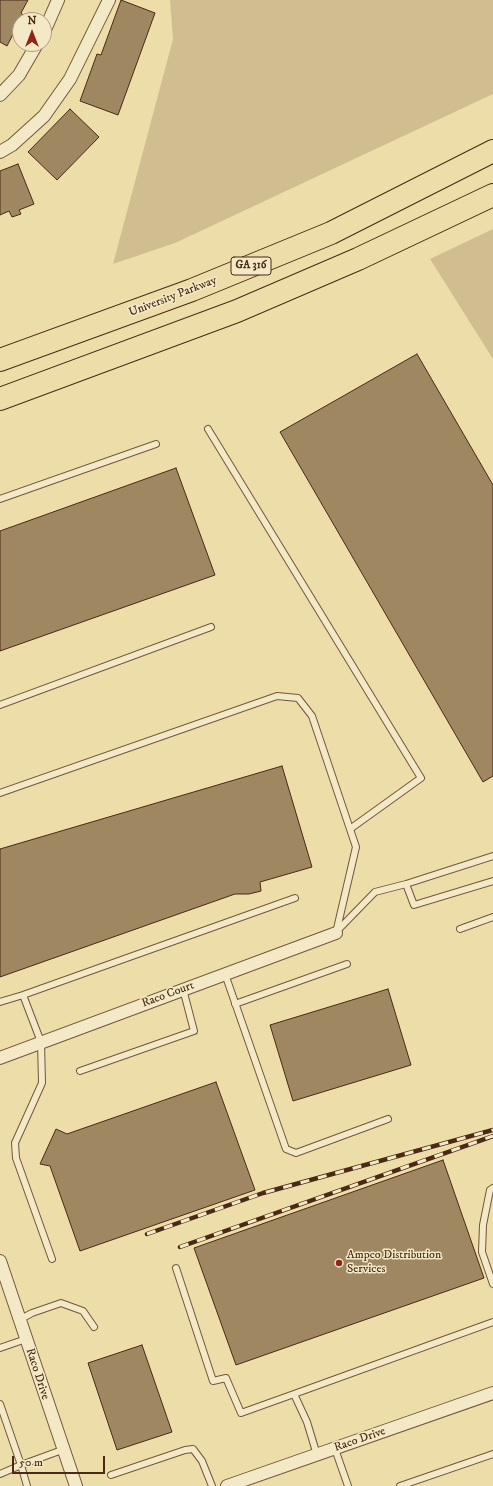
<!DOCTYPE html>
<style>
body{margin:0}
#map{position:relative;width:493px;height:1486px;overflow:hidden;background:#eddda9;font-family:"IM FELL DW Pica",serif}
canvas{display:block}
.north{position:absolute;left:12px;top:12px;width:40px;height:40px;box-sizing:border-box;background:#f3e9c7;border:1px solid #af9c80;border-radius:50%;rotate:0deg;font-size:11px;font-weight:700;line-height:16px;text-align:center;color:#4a2915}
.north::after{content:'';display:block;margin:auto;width:14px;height:18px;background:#8f2418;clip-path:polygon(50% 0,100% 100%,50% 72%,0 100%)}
.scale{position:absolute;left:12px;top:1456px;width:93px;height:18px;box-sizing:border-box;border:2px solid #4a2915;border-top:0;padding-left:5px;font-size:12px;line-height:14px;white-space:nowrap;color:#4a2915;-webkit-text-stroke:3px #f3e9c7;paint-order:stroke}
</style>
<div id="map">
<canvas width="493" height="1486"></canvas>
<div class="north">N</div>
<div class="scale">50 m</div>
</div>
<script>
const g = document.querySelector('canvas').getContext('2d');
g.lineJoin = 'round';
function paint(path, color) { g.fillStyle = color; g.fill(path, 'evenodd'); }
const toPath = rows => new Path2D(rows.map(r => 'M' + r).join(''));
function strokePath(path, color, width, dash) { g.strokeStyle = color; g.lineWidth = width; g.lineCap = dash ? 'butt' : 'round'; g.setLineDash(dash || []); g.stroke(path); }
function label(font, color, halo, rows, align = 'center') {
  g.font = font + ' "IM FELL DW Pica",serif'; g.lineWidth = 3; g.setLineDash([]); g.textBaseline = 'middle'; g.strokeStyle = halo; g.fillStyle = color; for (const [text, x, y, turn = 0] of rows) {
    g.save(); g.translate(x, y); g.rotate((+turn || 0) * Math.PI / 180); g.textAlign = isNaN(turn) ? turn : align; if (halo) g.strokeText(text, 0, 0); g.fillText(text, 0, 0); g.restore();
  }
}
const green = toPath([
 [170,0,493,0,493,94,175,243,113,264,173,39],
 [493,229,493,359,430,259]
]);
const building = toPath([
 [0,0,28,0,21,13,23,15,7,46,0,42,0,0],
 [121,0,155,13,118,115,80,101,97,54,101,55,121,0],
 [70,109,99,137,57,180,28,152,70,109],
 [18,164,34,204,19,210,21,214,12,217,9,211,0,215,0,171,18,164],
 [417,354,493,485,493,776,483,782,280,432,417,354],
 [176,468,215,575,0,651,0,531,176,468],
 [282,766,312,867,260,882,261,891,249,894,235,894,0,977,0,849,282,766],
 [388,989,411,1065,293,1101,270,1025,388,989],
 [216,1082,255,1190,80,1251,50,1166,40,1164,56,1129,67,1134,216,1082],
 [443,1160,484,1278,236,1365,194,1248,443,1160],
 [142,1345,172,1432,117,1450,88,1363,142,1345]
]);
const lane = toPath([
 [208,429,421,778,350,829],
 [0,499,156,444],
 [0,705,211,627],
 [0,793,277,696,298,698,312,716,356,847,336,933],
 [406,884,493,856],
 [460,929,493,917],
 [337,931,375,892,406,884,414,905,493,881],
 [225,974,286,1149,296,1153,388,1119],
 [0,1002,23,995],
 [235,1004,347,964],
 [80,1071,194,1031,183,989],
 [493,1188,490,1190,483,1225,482,1252,493,1284],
 [52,1259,16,1158,15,1143,42,1083,41,1042,23,995,295,898],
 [176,1268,213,1381,226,1378,241,1413,294,1394,307,1422,317,1455],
 [19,1320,32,1313,61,1303,83,1311,94,1327],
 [0,1348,26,1339],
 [294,1394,493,1322],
 [0,1404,21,1465,62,1450],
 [335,1449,348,1486],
 [0,1474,21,1465,27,1486],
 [111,1475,185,1450,193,1449,202,1461,212,1486],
 [400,1486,493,1454]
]);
const street = toPath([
 [44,32,58,0],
 [0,95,19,75,37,44],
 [0,152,12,145,44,116,70,79,109,0],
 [0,1058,336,933],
 [0,1261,76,1486],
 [227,1486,493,1393]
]);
const highway = toPath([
 [0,360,192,290,331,233,493,151],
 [0,399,237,311,358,259,493,195]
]);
const rail = toPath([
 [147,1234,263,1193,493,1130],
 [180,1247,493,1136]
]);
const markers = [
 [339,1263,4,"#8f2418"]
];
const shields = [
 [251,266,40]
];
const shieldNames = [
 ["GA 316",251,266]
];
const streetNames = [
 ["University Parkway",173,297,-21],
 ["Raco Court",168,995,-20],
 ["Raco Drive",37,1374,72],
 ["Raco Drive",360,1440,-19]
];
const poiNames = [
 ["Ampco Distribution",347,1256],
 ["Services",347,1270]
];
paint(green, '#d1be90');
paint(building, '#9f8762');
strokePath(building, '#4a2915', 1);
strokePath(lane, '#73563a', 8);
strokePath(street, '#73563a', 14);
strokePath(highway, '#4a2915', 24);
strokePath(lane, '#f3e9c7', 6);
strokePath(street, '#f3e9c7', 12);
strokePath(highway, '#eddda9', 22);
strokePath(rail, '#4a2915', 4.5);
strokePath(rail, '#f3e9c7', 3, [9]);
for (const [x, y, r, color] of markers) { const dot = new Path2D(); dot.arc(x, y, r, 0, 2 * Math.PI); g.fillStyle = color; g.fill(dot); strokePath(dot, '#f3e9c7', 1.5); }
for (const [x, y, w] of shields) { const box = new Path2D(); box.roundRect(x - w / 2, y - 9, w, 18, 3); g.fillStyle = '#f3e9c7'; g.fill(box); strokePath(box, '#4a2915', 1); }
label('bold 11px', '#4a2915', null, shieldNames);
label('12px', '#4a2915', '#f3e9c7', streetNames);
label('12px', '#4a2915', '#f3e9c7', poiNames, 'left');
</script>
